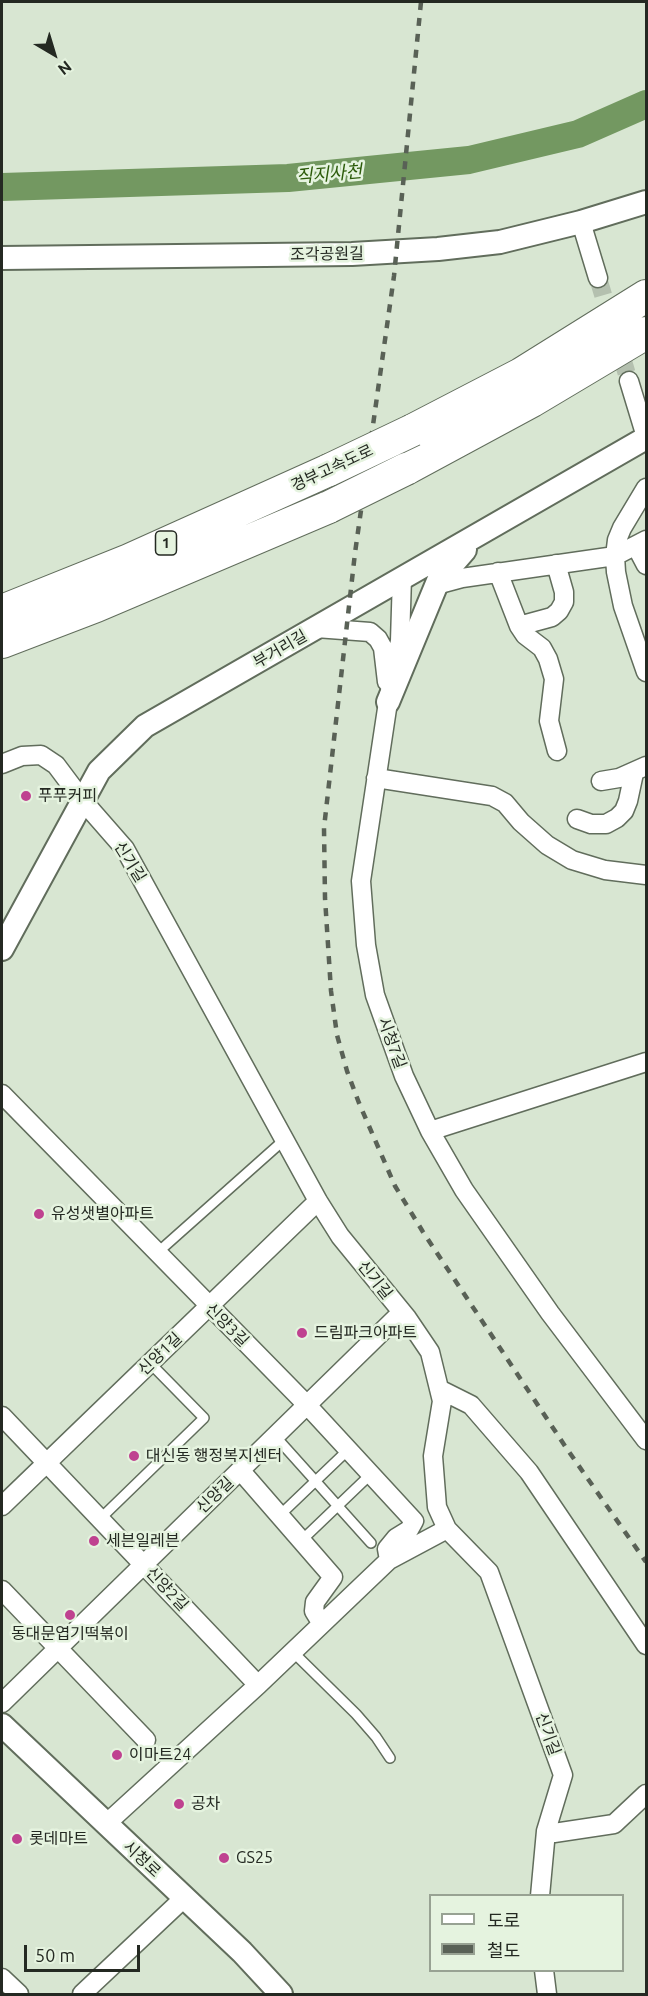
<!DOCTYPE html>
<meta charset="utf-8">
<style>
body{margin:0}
#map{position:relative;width:648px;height:1996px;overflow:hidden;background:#d8e6d2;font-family:Ubuntu,"Noto Sans KR",sans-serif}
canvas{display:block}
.frame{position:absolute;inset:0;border:3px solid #242922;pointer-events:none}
.legend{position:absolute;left:429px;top:1894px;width:195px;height:78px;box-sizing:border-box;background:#e5f3df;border:2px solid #98a293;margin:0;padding:8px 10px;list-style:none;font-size:18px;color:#242922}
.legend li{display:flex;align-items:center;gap:12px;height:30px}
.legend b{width:30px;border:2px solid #98a293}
.north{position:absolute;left:24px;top:24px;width:60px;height:60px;-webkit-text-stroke:4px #e5f3df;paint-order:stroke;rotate:142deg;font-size:16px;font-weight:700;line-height:24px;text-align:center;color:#242922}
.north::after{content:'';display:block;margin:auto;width:21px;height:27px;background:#242922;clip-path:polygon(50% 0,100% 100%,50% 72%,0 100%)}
.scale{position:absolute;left:24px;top:1945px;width:116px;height:27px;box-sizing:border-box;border:3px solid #242922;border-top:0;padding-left:8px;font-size:18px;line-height:21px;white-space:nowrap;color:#242922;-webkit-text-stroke:4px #e5f3df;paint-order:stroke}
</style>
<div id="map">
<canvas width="648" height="1996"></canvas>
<div class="frame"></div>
<ul class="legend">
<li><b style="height:8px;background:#fff"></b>도로</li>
<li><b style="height:8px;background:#596156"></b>철도</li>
</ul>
<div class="north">N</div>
<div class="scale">50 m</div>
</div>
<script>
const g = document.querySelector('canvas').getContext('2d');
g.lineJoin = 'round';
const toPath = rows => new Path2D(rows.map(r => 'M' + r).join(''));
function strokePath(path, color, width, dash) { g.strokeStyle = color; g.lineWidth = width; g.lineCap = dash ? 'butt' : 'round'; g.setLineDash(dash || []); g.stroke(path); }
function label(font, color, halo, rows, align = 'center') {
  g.font = font + ' Ubuntu,"Noto Sans KR",sans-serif'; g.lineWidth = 5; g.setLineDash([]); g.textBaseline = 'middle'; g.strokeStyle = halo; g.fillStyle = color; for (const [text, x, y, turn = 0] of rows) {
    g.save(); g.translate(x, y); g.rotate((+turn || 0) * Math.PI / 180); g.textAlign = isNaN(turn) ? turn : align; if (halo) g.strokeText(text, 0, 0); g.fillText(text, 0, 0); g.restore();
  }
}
const river = toPath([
 [2,187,288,178,469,160,578,134,646,104]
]);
const minorTunnel = toPath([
 [598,278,629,381]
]);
const service = toPath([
 [157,1253,284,1140],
 [275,1436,371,1543],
 [279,1516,349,1449],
 [100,1519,204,1418,150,1363],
 [301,1541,371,1474],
 [293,1652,356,1714,376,1737,390,1758]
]);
const minor = toPath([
 [581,222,598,278],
 [629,381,646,437],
 [646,488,622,528,617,540,615,556,616,572,623,606,646,672],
 [636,546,646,565],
 [498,572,519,626,525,635,542,648,548,659,554,679,549,721,557,751],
 [402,577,400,641,388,702,361,881,366,945,375,995,404,1076,430,1131,464,1190,550,1313,646,1440],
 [436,585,462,578,615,556,646,540],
 [519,626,552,617,559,611,564,602,564,592,556,564],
 [316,628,370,632,378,639,383,648,387,682],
 [2,764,22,756,41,755,56,765,83,801,125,849,318,1201,340,1236,407,1318,430,1352,442,1401,433,1456,437,1507,447,1529,489,1572,563,1775,546,1831,540,1896],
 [376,778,492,796,505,803,521,822,547,845,572,860,605,870,646,875],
 [601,781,619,778,646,766],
 [577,819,591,824,606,824,617,818,624,811,628,801,634,773],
 [2,1094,307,1405,414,1521,409,1530,396,1538,387,1549,389,1560],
 [430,1131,646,1062],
 [439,1389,471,1405,529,1472,646,1645],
 [2,1416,258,1685],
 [240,1470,333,1577,315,1602,314,1611,322,1624],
 [2,1506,318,1201],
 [2,1590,146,1740],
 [2,1703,402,1312],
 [106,1824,258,1685,389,1560,447,1529],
 [546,1831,554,1833,614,1824,646,1794],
 [544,1970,547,1994],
 [2,1978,19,1994],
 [82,1994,184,1898]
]);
const tertiary = toPath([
 [2,258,352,254,438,249,500,242,581,222,646,202],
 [388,702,438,581,465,550],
 [2,949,99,771,145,726,646,438],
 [2,1725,242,1952,281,1994]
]);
const motorway = toPath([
 [413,430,521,374,646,296],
 [406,469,532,401,646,333],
 [2,611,129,560,329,470],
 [2,642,96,606,329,507]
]);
const rail = toPath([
 [421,2,394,276,355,553,324,828,325,898,331,991,337,1035,347,1071,359,1103,395,1186,423,1232,567,1449,646,1562]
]);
const motorwayBridge = toPath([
 [329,470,413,430],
 [329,507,406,469]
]);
const markers = [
 [26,796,6,"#bf4290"],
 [39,1214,6,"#bf4290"],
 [302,1333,6,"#bf4290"],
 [134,1456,6,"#bf4290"],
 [94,1541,6,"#bf4290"],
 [70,1615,6,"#bf4290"],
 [117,1755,6,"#bf4290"],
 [179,1804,6,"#bf4290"],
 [17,1839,6,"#bf4290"],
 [224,1858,6,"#bf4290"]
];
const shields = [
 [166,543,21]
];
const shieldNames = [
 ["1",166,543]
];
const streetNames = [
 ["조각공원길",327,254,-1],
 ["경부고속도로",332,468,-25],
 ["부거리길",280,649,-30],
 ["신기길",130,862,58],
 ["시청7길",392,1043,70],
 ["신기길",375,1280,51],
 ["신양3길",227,1325,45],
 ["신양1길",160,1354,-44],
 ["신양길",215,1495,-44],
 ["신양2길",167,1589,47],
 ["신기길",548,1734,70],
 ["시청로",142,1859,43]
];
const poiNames = [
 ["푸푸커피",38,796],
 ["유성샛별아파트",51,1214],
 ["드림파크아파트",314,1333],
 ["대신동 행정복지센터",146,1456],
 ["세븐일레븐",106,1541],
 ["동대문엽기떡볶이",70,1634,"center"],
 ["이마트24",129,1755],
 ["공차",191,1804],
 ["롯데마트",29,1839],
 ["GS25",236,1858]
];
const waterNames = [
 ["직지사천",329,174,-5]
];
strokePath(river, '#739861', 28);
strokePath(minorTunnel, '#b4c0af', 18, [18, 9]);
strokePath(service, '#616d5c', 12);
strokePath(minor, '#616d5c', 21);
strokePath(tertiary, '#616d5c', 26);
strokePath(motorway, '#616d5c', 34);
strokePath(service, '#fff', 9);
strokePath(minor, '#fff', 18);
strokePath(tertiary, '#fff', 22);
strokePath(motorway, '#fff', 32);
strokePath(rail, '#596156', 4.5, [8, 8]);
strokePath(motorwayBridge, '#616d5c', 34, []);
strokePath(motorwayBridge, '#fff', 32);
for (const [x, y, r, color] of markers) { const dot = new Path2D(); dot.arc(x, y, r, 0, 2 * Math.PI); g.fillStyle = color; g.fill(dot); strokePath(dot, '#e5f3df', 2); }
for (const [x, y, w] of shields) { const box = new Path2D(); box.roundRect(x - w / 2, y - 12, w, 24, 4.5); g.fillStyle = '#e5f3df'; g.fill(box); strokePath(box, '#242922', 1.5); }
label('bold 15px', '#242922', null, shieldNames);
label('16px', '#242922', '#e5f3df', streetNames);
label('16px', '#242922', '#e5f3df', poiNames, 'left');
label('italic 18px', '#2c5b0a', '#e5f3df', waterNames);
</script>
